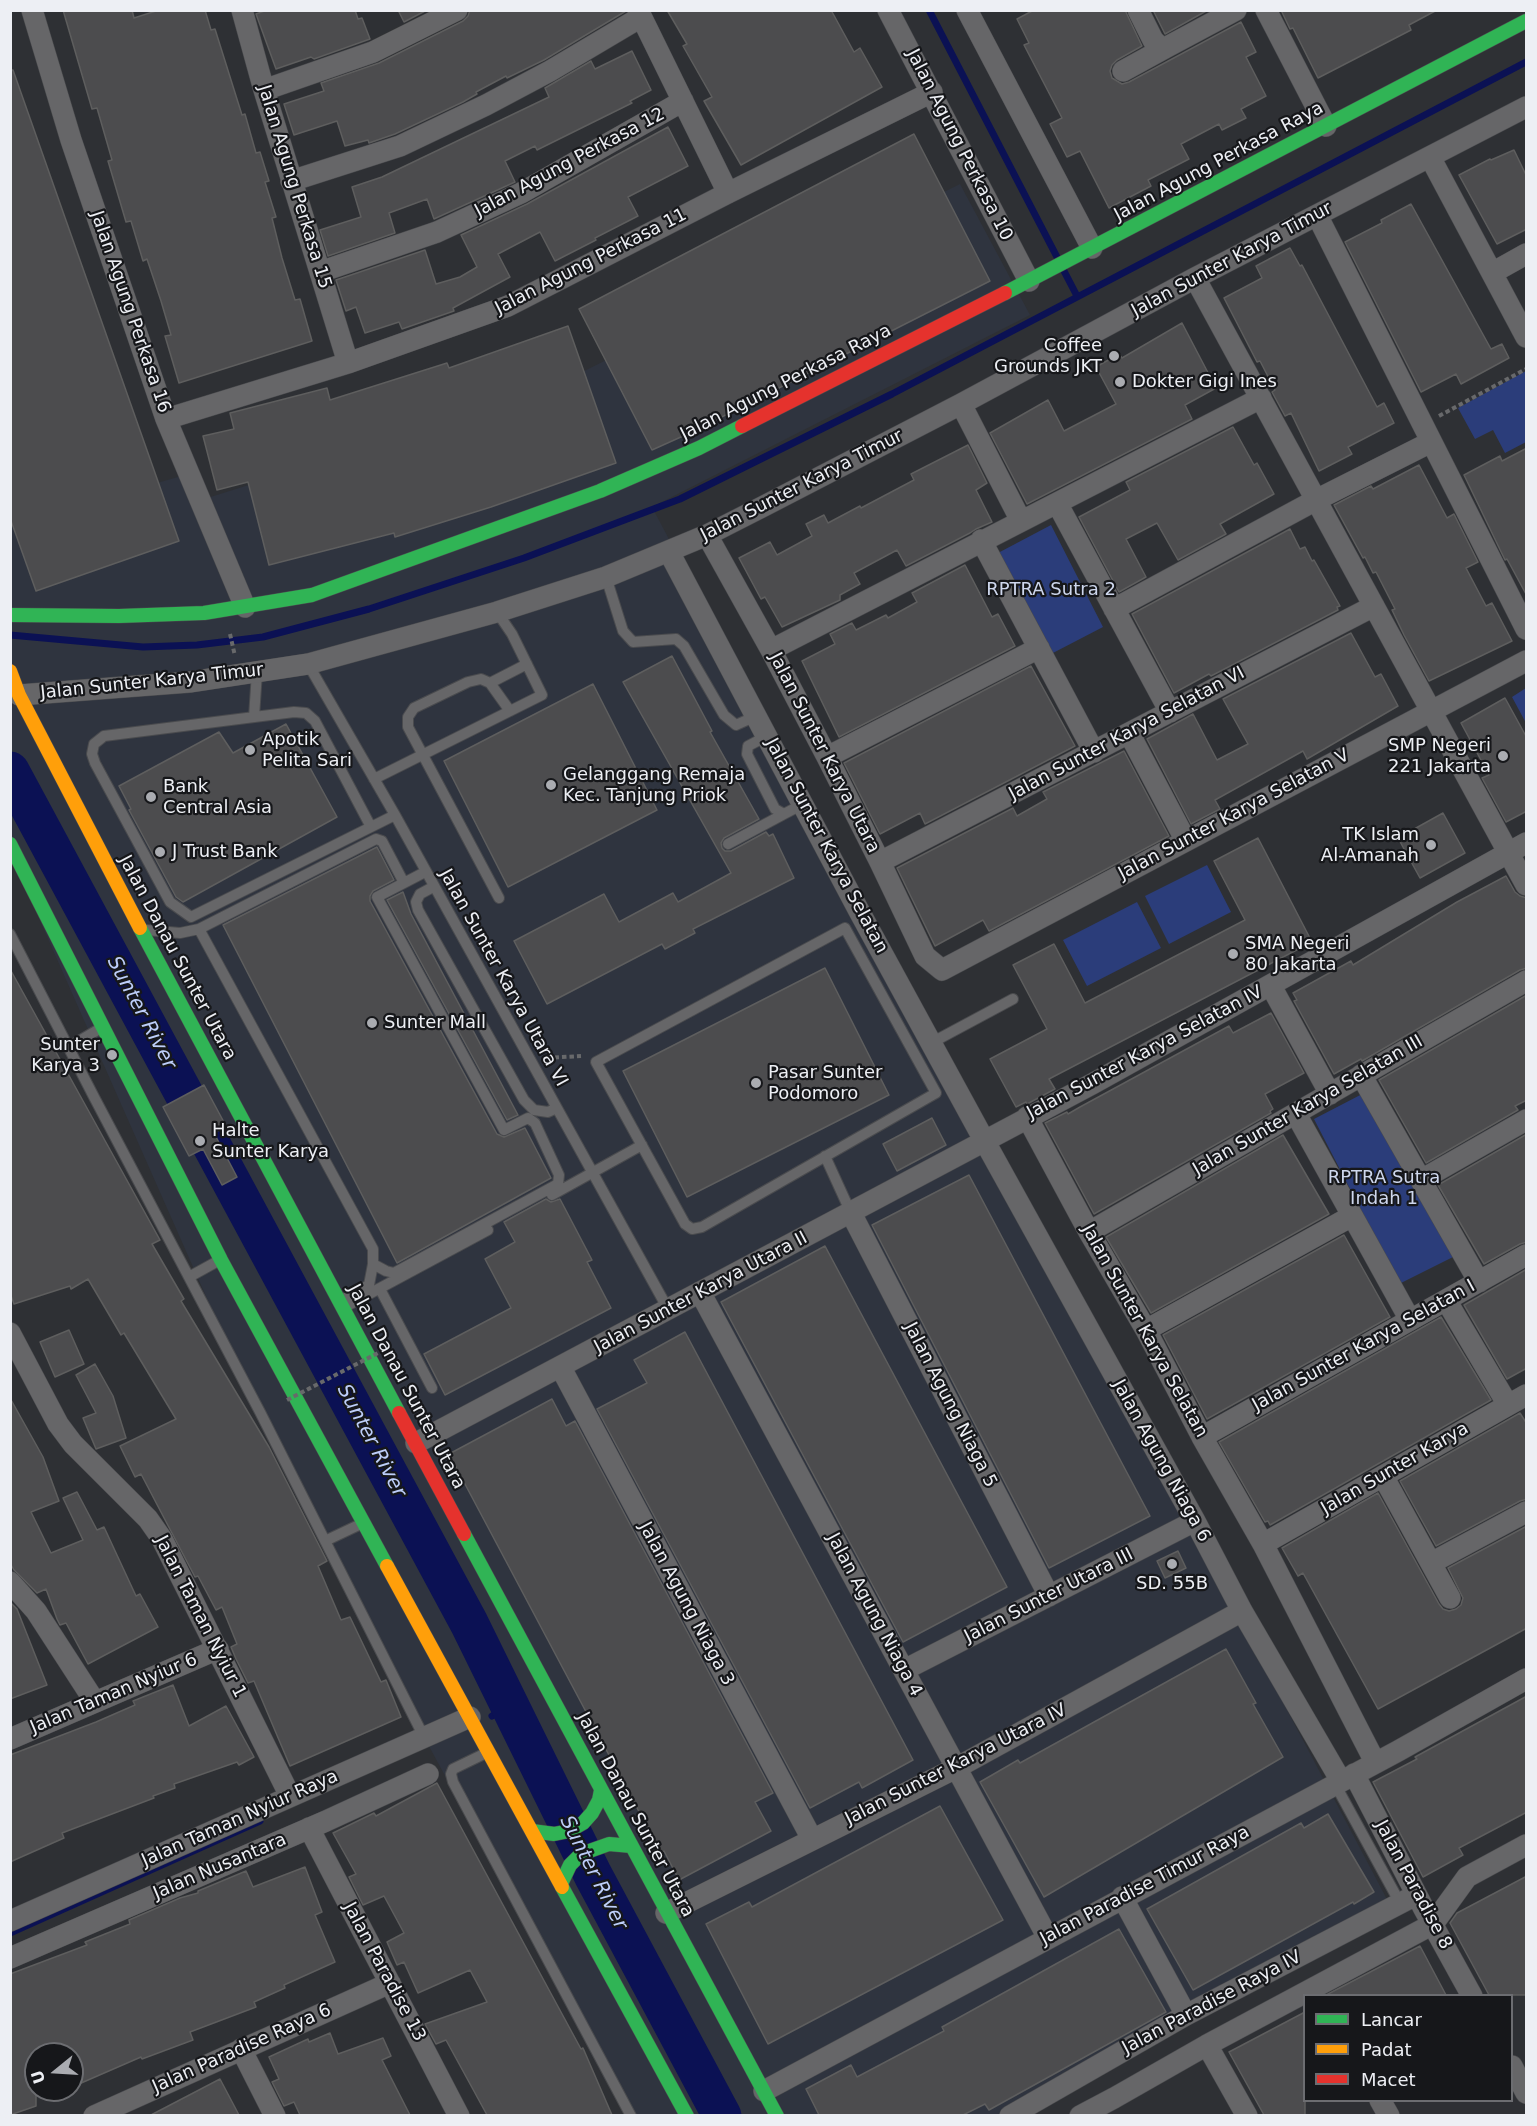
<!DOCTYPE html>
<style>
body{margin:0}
#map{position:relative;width:1537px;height:2126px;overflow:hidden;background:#2e3034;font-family:"DejaVu Sans",sans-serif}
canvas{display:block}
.frame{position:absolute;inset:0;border:12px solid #edeff4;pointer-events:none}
.legend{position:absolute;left:1303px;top:1994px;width:210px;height:108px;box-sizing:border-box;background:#16171a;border:2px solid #6c6d71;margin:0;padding:8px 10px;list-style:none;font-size:18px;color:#edeff4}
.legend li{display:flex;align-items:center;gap:12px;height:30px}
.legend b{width:30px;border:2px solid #6c6d71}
.north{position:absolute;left:24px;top:2042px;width:60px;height:60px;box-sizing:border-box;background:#16171a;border:2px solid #6c6d71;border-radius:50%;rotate:252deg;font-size:16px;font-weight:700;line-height:24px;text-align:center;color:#edeff4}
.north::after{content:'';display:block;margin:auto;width:21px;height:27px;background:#aaacb1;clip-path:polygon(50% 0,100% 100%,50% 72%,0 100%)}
</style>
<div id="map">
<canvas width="1537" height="2126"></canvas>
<div class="frame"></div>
<ul class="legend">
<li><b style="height:8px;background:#30b455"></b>Lancar</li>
<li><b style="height:8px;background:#ff9f0a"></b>Padat</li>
<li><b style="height:8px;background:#e5322d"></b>Macet</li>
</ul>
<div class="north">U</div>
</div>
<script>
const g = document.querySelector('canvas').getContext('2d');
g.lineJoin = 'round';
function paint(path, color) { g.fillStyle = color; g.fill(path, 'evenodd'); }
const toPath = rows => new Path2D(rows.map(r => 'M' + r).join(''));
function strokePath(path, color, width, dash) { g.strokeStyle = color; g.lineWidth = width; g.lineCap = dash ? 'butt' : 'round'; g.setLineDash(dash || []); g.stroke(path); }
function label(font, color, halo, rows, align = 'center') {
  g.font = font + ' "DejaVu Sans",sans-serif'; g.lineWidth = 4.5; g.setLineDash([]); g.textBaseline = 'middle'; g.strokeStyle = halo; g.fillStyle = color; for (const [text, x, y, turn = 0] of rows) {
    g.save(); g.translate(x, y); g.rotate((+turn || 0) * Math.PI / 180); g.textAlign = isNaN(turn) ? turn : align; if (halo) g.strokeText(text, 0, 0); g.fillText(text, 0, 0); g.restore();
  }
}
const built = toPath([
 [960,184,1030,315,652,507,1390,1905,998,2115,629,2115,424,1737,243,1380,11,855,10,328,73,507,185,475,201,500,538,394]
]);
const green = toPath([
 [1526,371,1526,442,1505,453,1493,430,1475,439,1458,408],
 [1051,525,1103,627,1051,654,998,553],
 [1526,688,1526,723,1512,697],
 [1207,865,1231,912,1169,944,1145,896],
 [1137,902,1161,948,1087,986,1063,940],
 [1368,1091,1453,1257,1399,1284,1314,1119]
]);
const stream = toPath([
 [929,10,1058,259],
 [1064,271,1077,296],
 [10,635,143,647,197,645,263,637,369,609,524,558,680,499,892,394,1526,62],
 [492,1716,509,1706],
 [10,1933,260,1821]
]);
const river = toPath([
 [10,771,469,1623,593,1875,722,2116]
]);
const building = toPath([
 [63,10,132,10,134,18,159,10,205,10,211,30,215,29,242,115,245,114,256,153,260,152,269,181,265,182,276,217,272,218,282,258,295,300,300,299,312,341,179,383,165,336,171,335,161,301,147,259,143,261,131,221,126,222,108,161,112,160,97,108,92,109,63,10],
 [267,10,355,10,358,19,362,18,370,39,314,59,311,57,276,69,256,14,267,10],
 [398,10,427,10,404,22,398,10],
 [470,10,626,11,544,60,507,78,506,76,476,92,477,94,463,102,395,134,369,143,368,140,345,146,337,121,294,135,284,104,324,91,321,83,379,63,463,21,468,16,470,10],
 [667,10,831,10,854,52,860,48,882,87,741,165,704,101,712,97,683,46,687,44,667,10],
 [1034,10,1125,10,1142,46,1117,60,1112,65,1110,71,1112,78,1122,84,1129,82,1241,22,1256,52,1246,57,1266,96,1241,109,1246,118,1222,130,1219,124,1181,144,1189,159,1148,180,1151,186,1109,208,1080,151,1067,157,1050,124,1062,118,1024,45,1029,43,1017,19,1034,10],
 [1153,10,1208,10,1165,34,1153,10],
 [1281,10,1437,10,1409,25,1411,30,1318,78,1293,28,1290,29,1281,10],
 [632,51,651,90,630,101,632,103,537,150,535,146,505,161,515,182,434,219,427,199,389,213,395,233,328,256,320,230,361,217,352,187,382,177,549,97,545,88,591,61,595,69,632,51],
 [10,70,13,70,179,541,36,591,10,518,10,70],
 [668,127,688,166,628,197,638,216,595,238,596,240,555,261,540,232,498,254,510,277,453,308,454,311,402,329,399,322,365,333,356,307,346,311,336,280,425,250,436,284,460,277,477,267,461,235,527,204,668,127],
 [914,134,990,281,692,432,652,450,579,309,914,134],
 [1514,150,1527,177,1527,229,1497,244,1459,175,1490,159,1491,160,1514,150],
 [1411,204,1491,349,1502,344,1509,358,1461,384,1456,374,1421,392,1345,242,1382,223,1381,220,1411,204],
 [1290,248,1300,266,1302,265,1377,407,1384,403,1394,423,1348,447,1352,454,1319,471,1291,413,1285,416,1272,392,1275,390,1260,361,1257,362,1224,298,1262,278,1256,266,1290,248],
 [1182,323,1216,388,1185,405,1192,419,1027,504,990,433,1048,400,1064,431,1116,404,1096,367,1119,354,1122,358,1182,323],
 [568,326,616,463,491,507,395,537,394,533,269,565,248,482,217,490,203,436,234,429,230,413,327,388,330,400,447,363,449,368,568,326],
 [1233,427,1254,465,1257,463,1274,494,1220,524,1226,534,1178,560,1157,523,1126,539,1146,577,1119,592,1079,517,1130,490,1126,482,1233,427],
 [968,445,987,483,976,490,992,522,976,529,970,533,906,566,897,550,854,573,860,584,840,595,840,600,782,627,765,597,761,599,739,558,770,542,777,555,812,536,806,524,824,515,828,523,860,506,861,508,914,480,911,474,968,445],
 [1527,448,1527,596,1507,559,1505,560,1464,475,1500,456,1502,461,1527,448],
 [1419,465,1447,518,1454,514,1478,562,1466,568,1486,606,1492,603,1512,641,1429,681,1404,635,1392,610,1395,609,1376,572,1373,573,1365,557,1363,558,1334,505,1371,486,1373,489,1419,465],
 [1290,529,1300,549,1305,547,1312,561,1314,560,1340,606,1337,607,1338,610,1211,676,1209,674,1174,693,1132,614,1290,529],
 [965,565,992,617,998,614,1015,646,839,737,802,661,835,644,830,634,852,623,856,630,886,615,888,618,917,602,912,593,965,565],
 [1351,633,1375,677,1381,674,1398,706,1307,759,1303,751,1215,800,1220,809,1191,824,1147,739,1193,714,1217,760,1248,744,1223,699,1351,633],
 [672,656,712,731,710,732,759,819,724,838,721,843,722,848,725,851,731,851,766,832,769,836,773,834,794,878,693,929,695,933,665,949,662,944,547,1004,514,941,604,894,619,922,673,893,678,902,731,873,623,682,672,656],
 [1031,666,1075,746,925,824,920,813,880,834,844,763,1031,666],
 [593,684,657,810,508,887,444,761,593,684],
 [1505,698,1527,738,1527,811,1506,822,1482,778,1489,775,1461,723,1505,698],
 [286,724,337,817,183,902,176,897,129,810,131,809,119,786,219,732,233,753,286,724],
 [1124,751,1169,836,989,931,983,920,935,946,897,868,1013,808,1017,816,1047,799,1043,792,1124,751],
 [1443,813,1465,853,1420,878,1398,838,1443,813],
 [1258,838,1312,942,1049,1079,1055,1089,1027,1104,1026,1102,1016,1107,990,1059,1047,1029,1013,965,1054,944,1085,1003,1245,920,1214,861,1258,838],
 [377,847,394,880,373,891,370,896,370,901,497,1134,504,1137,525,1128,551,1178,397,1263,223,925,377,847],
 [1506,876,1515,892,1520,896,1527,898,1527,968,1520,970,1362,1061,1361,1059,1334,1074,1294,1001,1297,1000,1293,993,1351,961,1353,965,1457,902,1506,876],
 [403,892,411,914,518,1115,507,1120,387,900,403,892],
 [825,968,889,1095,687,1197,623,1071,825,968],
 [10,969,160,1240,152,1244,184,1299,181,1301,269,1447,327,1561,318,1566,341,1620,350,1617,381,1682,386,1680,401,1717,290,1766,254,1681,248,1683,236,1659,231,1647,237,1644,222,1607,216,1610,198,1576,195,1577,141,1474,135,1477,120,1446,176,1419,124,1333,121,1335,88,1279,71,1289,70,1286,14,1304,10,1293,10,969],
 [1527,995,1527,1100,1515,1106,1518,1110,1426,1163,1379,1080,1527,995],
 [1271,1013,1304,1073,1265,1094,1273,1109,1270,1111,1271,1113,1094,1214,1045,1123,1067,1112,1068,1114,1080,1107,1229,1026,1233,1033,1271,1013],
 [204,1085,226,1126,214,1133,237,1177,222,1185,203,1149,189,1156,163,1107,204,1085],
 [932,1118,946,1145,897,1171,883,1144,932,1118],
 [1527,1134,1527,1242,1520,1244,1484,1264,1438,1185,1527,1134],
 [1283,1135,1329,1214,1151,1313,1106,1237,1283,1135],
 [969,1175,1150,1516,1049,1568,872,1225,969,1175],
 [546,1199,551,1202,560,1199,592,1260,587,1262,611,1308,445,1395,424,1354,511,1308,485,1259,515,1242,504,1222,546,1199],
 [1344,1235,1390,1317,1207,1419,1163,1335,1344,1235],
 [825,1246,1007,1587,903,1642,721,1302,825,1246],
 [1527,1269,1527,1368,1507,1379,1464,1305,1527,1269],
 [1441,1317,1491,1400,1270,1525,1268,1521,1265,1522,1219,1442,1441,1317],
 [69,1330,84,1364,55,1377,40,1342,69,1330],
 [685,1332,913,1760,862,1788,859,1782,810,1808,597,1409,647,1383,634,1360,685,1332],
 [95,1364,113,1396,126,1438,96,1449,83,1418,96,1413,76,1375,95,1364],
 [10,1398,43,1457,59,1501,31,1512,51,1553,83,1540,63,1498,77,1492,97,1530,104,1527,136,1596,140,1594,158,1627,88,1664,66,1623,60,1625,57,1619,46,1589,37,1593,14,1570,10,1563,10,1398],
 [552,1399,566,1426,575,1421,773,1793,755,1802,771,1831,679,1880,664,1851,661,1853,449,1454,552,1399],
 [1520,1413,1527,1424,1527,1499,1520,1501,1436,1546,1400,1481,1520,1413],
 [1378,1493,1439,1604,1443,1609,1449,1611,1456,1609,1461,1605,1463,1598,1448,1568,1527,1526,1527,1628,1378,1709,1303,1573,1298,1576,1282,1548,1378,1493],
 [1178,1551,1186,1568,1165,1578,1157,1561,1178,1551],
 [10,1602,17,1609,47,1685,10,1699,10,1602],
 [1226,1649,1256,1703,1253,1704,1283,1757,1044,1897,980,1782,1018,1760,1020,1763,1226,1649],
 [173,1685,189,1726,226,1706,254,1757,239,1765,237,1762,174,1784,175,1788,153,1796,154,1798,62,1833,64,1838,10,1862,10,1755,96,1722,135,1705,133,1701,173,1685],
 [1527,1696,1527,1812,1459,1848,1463,1855,1423,1877,1373,1782,1417,1759,1415,1757,1527,1696],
 [437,1783,581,2049,583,2048,612,2115,487,2115,446,2040,436,2044,425,2024,487,2002,470,1970,418,1993,404,1962,397,1965,387,1942,404,1933,384,1896,363,1905,349,1877,356,1874,333,1833,374,1813,376,1816,437,1783],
 [940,1806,1003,1920,768,2044,706,1924,749,1902,752,1907,940,1806],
 [1328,1814,1374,1892,1354,1904,1353,1902,1193,1990,1147,1909,1301,1823,1304,1828,1328,1814],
 [305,1867,322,1912,315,1915,335,1962,284,1985,285,1988,254,2002,256,2007,190,2032,193,2040,142,2059,141,2057,72,2087,72,2054,36,2054,36,2106,10,2115,10,1974,87,1945,85,1942,130,1924,129,1920,180,1898,198,1893,198,1891,246,1871,253,1887,305,1867],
 [1527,1876,1527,1995,1489,1995,1450,1923,1457,1913,1527,1876],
 [1119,1929,1166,2012,989,2110,985,2104,963,2115,819,2115,806,2089,851,2065,857,2077,944,2031,942,2027,1119,1929],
 [1420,1946,1446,1995,1326,1995,1420,1946],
 [1305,2012,1305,2115,1264,2115,1229,2052,1305,2012],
 [330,2033,338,2054,383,2038,391,2056,382,2060,410,2115,300,2115,294,2102,284,2106,272,2082,279,2079,269,2057,308,2039,309,2042,330,2033],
 [220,2079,239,2115,151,2115,220,2079]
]);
const path = toPath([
 [1439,416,1526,369],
 [230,634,235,656],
 [547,1058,581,1056]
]);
const lane = toPath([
 [606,577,623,631,633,642,676,639,684,646,724,715,736,725,756,716],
 [308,664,395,815,668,1309],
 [490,683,527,664],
 [254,717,257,672],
 [767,736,748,746,747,754,775,809,784,814,803,804],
 [374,779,542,695,512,634,497,612],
 [371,827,315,721,306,713,294,712,104,736,94,744,92,754,95,763,170,902,191,917,395,815],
 [728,844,784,814],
 [433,887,420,894,416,902,418,910,524,1100,534,1110,548,1112,557,1108],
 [499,898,408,727,408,717,414,708,468,682,481,679,490,683,510,711],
 [845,928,936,1093,702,1227,692,1229,685,1224,596,1062,845,928],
 [199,929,373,1249,373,1264,369,1285,340,1301],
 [146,930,180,933,199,929,376,839,382,841,404,883],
 [10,934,94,1097,260,1412,424,1737],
 [931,1043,1013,999],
 [69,1047,101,1028],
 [825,1156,851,1213],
 [552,1195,642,1145],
 [373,1264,386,1271,394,1273,558,1184,559,1175,535,1123,528,1118,504,1130,377,897,425,872],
 [189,1277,218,1261],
 [380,1289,432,1388],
 [343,1308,488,1230],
 [325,1541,363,1523],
 [486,1753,453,1769,451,1774,453,1782,631,2116],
 [1335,1784,1400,1903]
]);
const street = toPath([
 [32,10,71,140,166,419,245,607],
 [242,10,264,90,348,363],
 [638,10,728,193],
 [888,10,1029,281],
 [967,10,1092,248],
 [1138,10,1153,40,1159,46,1165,48,1236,10],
 [1266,10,1326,126],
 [1123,71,1165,48],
 [264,90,373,52,457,10],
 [1430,157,1526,337],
 [291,181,400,146,486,105,550,71,641,17],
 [1317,215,1526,629],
 [320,272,437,232,521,193,683,101],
 [1492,273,1526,254],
 [1195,278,1526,885],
 [961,404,1021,521],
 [166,419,348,363,508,306,728,193,932,92],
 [1057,503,1170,712],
 [707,535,771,650,827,757,880,862,925,956,942,970,1526,661],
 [981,540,1094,752],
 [669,552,859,911,984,1140,1195,1521,1242,1611,1341,1781],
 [1114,609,1316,500,1431,442],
 [771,650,1261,398],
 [19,695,190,682,308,664,497,612,606,577,707,535,764,506,961,404,1195,278,1526,107],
 [1129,733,1186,841],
 [827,757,1039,648],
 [880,862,1374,606],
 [1271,986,1330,1094],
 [1361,1075,1479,1282],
 [1296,1114,1410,1320],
 [1027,1117,1089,1232,1146,1330,1202,1437,1263,1544,1375,1762],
 [1421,1180,1526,1120],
 [851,1213,1049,1596],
 [1089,1232,1526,981],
 [700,1292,1048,1938],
 [1446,1300,1508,1405],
 [1146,1330,1352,1216],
 [10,1333,58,1424,73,1444,148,1519,162,1539,290,1796],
 [561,1368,812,1839],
 [1202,1437,1526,1255],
 [416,1443,1092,1084,1526,843],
 [1383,1476,1450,1598],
 [1263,1544,1526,1395],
 [1431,1563,1526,1512],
 [10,1582,36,1611,95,1702],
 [904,1670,1195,1521],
 [10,1739,218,1649],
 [1354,1774,1424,1909,1472,1996],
 [309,1828,459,2116],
 [1122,1897,1186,2015],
 [666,1913,956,1768,1242,1611],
 [10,1921,470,1717],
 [10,1958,326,1821,428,1774],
 [1207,2045,1247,2116],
 [241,2049,275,2116],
 [1512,2066,1526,2093],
 [764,2091,1398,1751,1526,1679],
 [1380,2100,1389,2116],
 [94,2116,390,1983],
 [1010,2116,1186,2015,1416,1895],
 [1080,2116,1114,2098,1207,2045,1433,1924,1467,1877,1526,1845]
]);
const fast = toPath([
 [1005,293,1526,21],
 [10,615,119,616,204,613,312,595,600,491,699,448,742,426],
 [10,844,221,1260,387,1566],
 [140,928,399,1413],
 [464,1534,777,2116],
 [532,1831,554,1834,569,1831,583,1823,592,1813,599,1800,601,1790],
 [561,1884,570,1865,581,1854,609,1844,631,1846],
 [562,1887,687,2116]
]);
const slow = toPath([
 [10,671,19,695,140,928],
 [387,1566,562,1887]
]);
const jam = toPath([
 [742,426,1005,293],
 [399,1413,464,1534]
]);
const pathBridge = toPath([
 [287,1400,378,1353]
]);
const markers = [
 [1114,356,6,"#aaacb1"],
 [1120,382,6,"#aaacb1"],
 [250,750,6,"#aaacb1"],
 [1503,756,6,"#aaacb1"],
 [551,785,6,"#aaacb1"],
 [151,797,6,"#aaacb1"],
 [1431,845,6,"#aaacb1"],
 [160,852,6,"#aaacb1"],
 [1233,954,6,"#aaacb1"],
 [372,1023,6,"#aaacb1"],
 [112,1055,6,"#aaacb1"],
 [756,1083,6,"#aaacb1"],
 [200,1141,6,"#aaacb1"],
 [1172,1564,6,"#aaacb1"]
];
const streetNames = [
 ["Jalan Agung Perkasa 10",959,145,63],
 ["Jalan Agung Perkasa Raya",1219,162,-28],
 ["Jalan Agung Perkasa 12",570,163,-28],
 ["Jalan Agung Perkasa 15",294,187,73],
 ["Jalan Sunter Karya Timur",1232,260,-28],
 ["Jalan Agung Perkasa 11",591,262,-27],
 ["Jalan Agung Perkasa 16",130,312,71],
 ["Jalan Agung Perkasa Raya",786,383,-27],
 ["Jalan Sunter Karya Timur",802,486,-27],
 ["Jalan Sunter Karya Timur",152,682,-6],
 ["Jalan Sunter Karya Selatan VI",1127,734,-28],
 ["Jalan Sunter Karya Utara",824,753,63],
 ["Jalan Sunter Karya Selatan V",1234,815,-28],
 ["Jalan Sunter Karya Selatan",826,846,62],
 ["Jalan Danau Sunter Utara",177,958,62],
 ["Jalan Sunter Karya Utara VI",503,978,61],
 ["Jalan Sunter Karya Selatan IV",1145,1053,-28],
 ["Jalan Sunter Karya Selatan III",1308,1106,-30],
 ["Jalan Sunter Karya Utara II",701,1293,-28],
 ["Jalan Sunter Karya Selatan",1144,1331,61],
 ["Jalan Sunter Karya Selatan I",1364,1346,-29],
 ["Jalan Danau Sunter Utara",406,1387,62],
 ["Jalan Agung Niaga 5",950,1405,63],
 ["Jalan Agung Niaga 6",1161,1461,61],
 ["Jalan Sunter Karya",1395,1469,-30],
 ["Jalan Sunter Utara III",1049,1596,-27],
 ["Jalan Agung Niaga 3",686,1604,62],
 ["Jalan Agung Niaga 4",874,1615,62],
 ["Jalan Taman Nyiur 1",200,1617,63],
 ["Jalan Taman Nyiur 6",114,1694,-23],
 ["Jalan Sunter Karya Utara IV",956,1765,-27],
 ["Jalan Danau Sunter Utara",635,1815,62],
 ["Jalan Taman Nyiur Raya",240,1819,-24],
 ["Jalan Nusantara",220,1867,-23],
 ["Jalan Paradise 8",1413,1885,62],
 ["Jalan Paradise Timur Raya",1145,1886,-28],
 ["Jalan Paradise 13",384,1972,62],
 ["Jalan Paradise Raya IV",1212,2003,-28],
 ["Jalan Paradise Raya 6",242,2049,-24]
];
const poiNames = [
 ["Coffee",1102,346,"right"],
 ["Grounds JKT",1102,367,"right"],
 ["Dokter Gigi Ines",1132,382],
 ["Apotik",262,740],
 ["Pelita Sari",262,761],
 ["SMP Negeri",1491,746,"right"],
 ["221 Jakarta",1491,767,"right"],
 ["Gelanggang Remaja",563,775],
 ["Kec. Tanjung Priok",563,796],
 ["Bank",163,787],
 ["Central Asia",163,808],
 ["TK Islam",1419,835,"right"],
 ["Al-Amanah",1419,856,"right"],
 ["J Trust Bank",172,852],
 ["SMA Negeri",1245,944],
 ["80 Jakarta",1245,965],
 ["Sunter Mall",384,1023],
 ["Sunter",100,1045,"right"],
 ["Karya 3",100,1066,"right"],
 ["Pasar Sunter",768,1073],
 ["Podomoro",768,1094],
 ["Halte",212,1131],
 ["Sunter Karya",212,1152],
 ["SD. 55B",1172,1584,"center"]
];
const parkNames = [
 ["RPTRA Sutra 2",1051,590],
 ["RPTRA Sutra",1384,1178],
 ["Indah 1",1384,1199]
];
const waterNames = [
 ["Sunter River",141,1013,62],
 ["Sunter River",371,1441,62],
 ["Sunter River",593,1873,63]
];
paint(built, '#2f343f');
paint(green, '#2b3d7a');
strokePath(stream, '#0b1154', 7);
strokePath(river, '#0b1154', 39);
paint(building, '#4c4c4e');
strokePath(building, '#5e5e5e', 1.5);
strokePath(lane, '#4a4b4e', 12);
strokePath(street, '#4a4b4e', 22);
strokePath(fast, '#4a4b4e', 15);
strokePath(slow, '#4a4b4e', 15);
strokePath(jam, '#4a4b4e', 15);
strokePath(path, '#68696b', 4, [4.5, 3]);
strokePath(lane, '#666668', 10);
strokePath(street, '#666668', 21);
strokePath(fast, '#30b455', 14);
strokePath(slow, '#ff9f0a', 14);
strokePath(jam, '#e5322d', 14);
strokePath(pathBridge, '#68696b', 4, [4.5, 3]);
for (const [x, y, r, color] of markers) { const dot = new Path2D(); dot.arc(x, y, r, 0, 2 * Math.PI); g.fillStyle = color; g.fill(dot); strokePath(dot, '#16171a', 2); }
label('18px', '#edeff4', '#16171a', streetNames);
label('18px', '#edeff4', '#16171a', poiNames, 'left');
label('18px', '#ced7ed', '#16171a', parkNames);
label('italic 20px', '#bdcef9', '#16171a', waterNames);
</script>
